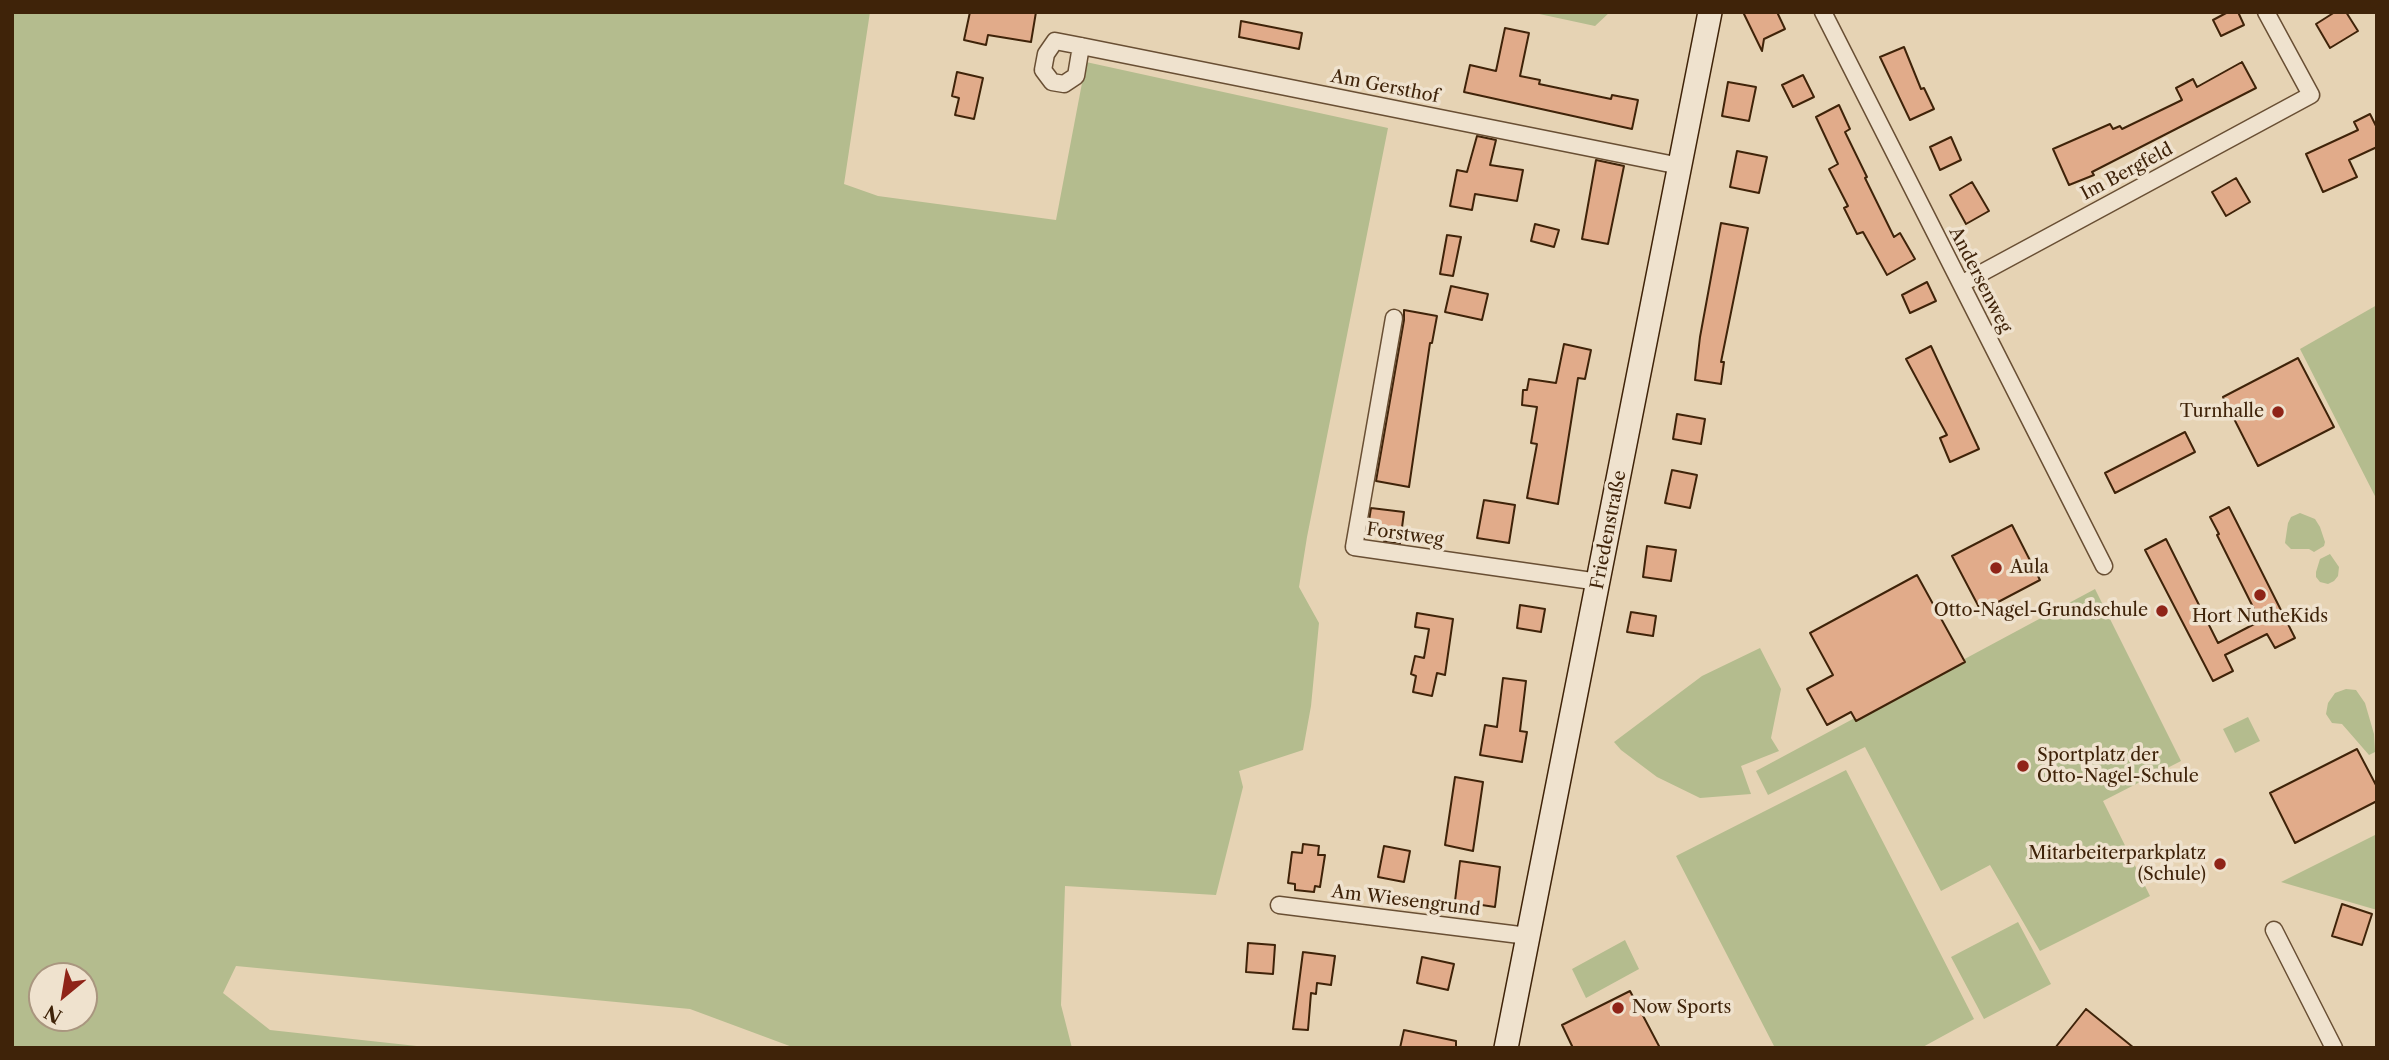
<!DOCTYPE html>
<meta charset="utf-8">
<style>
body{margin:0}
#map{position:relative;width:2389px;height:1060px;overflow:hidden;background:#e6d3b4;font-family:"Libre Caslon Text",serif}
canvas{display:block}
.frame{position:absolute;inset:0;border:14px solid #3f2309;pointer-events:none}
.north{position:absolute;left:28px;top:962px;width:70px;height:70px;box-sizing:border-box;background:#efe2ce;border:2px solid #a9967f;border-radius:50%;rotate:210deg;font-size:19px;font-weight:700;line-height:28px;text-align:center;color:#3f2309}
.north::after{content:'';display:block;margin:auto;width:24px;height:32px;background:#8f2418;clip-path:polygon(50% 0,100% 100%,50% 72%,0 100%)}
</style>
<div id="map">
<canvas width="2389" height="1060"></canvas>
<div class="frame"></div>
<div class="north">N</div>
</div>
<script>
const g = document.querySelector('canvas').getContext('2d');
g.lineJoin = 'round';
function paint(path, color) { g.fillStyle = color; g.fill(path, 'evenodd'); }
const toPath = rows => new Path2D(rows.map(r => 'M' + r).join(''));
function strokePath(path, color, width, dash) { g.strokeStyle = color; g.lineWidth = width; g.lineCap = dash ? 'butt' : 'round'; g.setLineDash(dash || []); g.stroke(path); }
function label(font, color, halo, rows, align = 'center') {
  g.font = font + ' "Libre Caslon Text",serif'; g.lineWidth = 7; g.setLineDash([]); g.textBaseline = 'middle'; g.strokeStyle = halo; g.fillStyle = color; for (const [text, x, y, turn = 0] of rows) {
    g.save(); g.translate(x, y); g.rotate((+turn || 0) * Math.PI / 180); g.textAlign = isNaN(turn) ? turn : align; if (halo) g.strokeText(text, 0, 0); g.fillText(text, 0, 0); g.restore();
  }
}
const green = toPath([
 [12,12,870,12,844,184,878,196,1056,220,1086,62,1388,128,1307,537,1299,587,1319,623,1311,706,1303,750,1239,771,1243,787,1216,895,1065,886,1061,1005,1072,1048,795,1048,690,1009,236,966,223,993,270,1030,435,1048,12,1048],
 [42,976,84,976,84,1018,42,1018],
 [1530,12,1610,12,1595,26],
 [2377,305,2377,500,2300,349],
 [2300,513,2315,519,2320,527,2325,542,2324,546,2314,552,2309,549,2291,549,2285,543,2288,523,2291,517],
 [2330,554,2339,567,2338,576,2334,581,2328,584,2320,582,2316,577,2316,572,2320,559],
 [2095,589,2181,761,2103,801,2150,896,2040,951,1990,865,1941,891,1865,747,1768,795,1756,771],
 [1760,648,1781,689,1771,738,1779,751,1741,766,1751,794,1700,798,1657,777,1621,750,1614,742,1702,676],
 [2346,689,2356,690,2365,703,2374,734,2375,752,2369,755,2342,724,2332,723,2326,714,2328,703,2335,693],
 [2248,717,2260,741,2235,753,2223,729],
 [1846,770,1974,1019,1921,1048,1775,1048,1676,856],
 [2377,834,2377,910,2281,882],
 [2018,922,2051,984,1984,1019,1951,957],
 [1625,940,1639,969,1586,998,1572,969]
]);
const building = toPath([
 [970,12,1036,12,1031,42,988,35,986,45,964,40,970,12],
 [1743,12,1777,12,1785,29,1764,39,1762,51,1743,12],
 [2228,12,2238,12,2244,25,2221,36,2213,20,2228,12],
 [2335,12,2346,12,2358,31,2330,48,2316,24,2335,12],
 [1241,21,1302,33,1299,49,1239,37,1241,21],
 [1505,28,1529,33,1520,76,1540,80,1539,84,1611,99,1612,95,1638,100,1632,129,1464,92,1470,65,1496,71,1505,28],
 [1904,47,1921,89,1924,88,1934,109,1910,120,1880,57,1904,47],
 [2242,62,2256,88,2092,172,2094,175,2069,185,2053,149,2110,124,2113,129,2120,126,2122,129,2182,100,2176,88,2193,79,2197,87,2242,62],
 [957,72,983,78,974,119,955,115,959,98,952,96,957,72],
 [1803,75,1814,97,1793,107,1782,85,1803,75],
 [1728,82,1756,87,1749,121,1722,116,1728,82],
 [1839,105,1850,129,1845,132,1867,177,1865,178,1894,237,1900,233,1915,259,1887,275,1863,232,1857,234,1844,208,1848,206,1829,169,1838,164,1816,117,1839,105],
 [2370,114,2377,128,2377,147,2349,160,2357,177,2323,192,2306,154,2358,130,2354,122,2370,114],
 [1477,136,1496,140,1490,165,1523,170,1517,201,1475,194,1472,210,1450,206,1457,170,1467,172,1477,136],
 [1951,137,1961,160,1940,170,1930,147,1951,137],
 [1737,151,1767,157,1759,193,1730,187,1737,151],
 [1596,160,1624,166,1608,244,1582,239,1596,160],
 [2236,178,2250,202,2226,216,2212,192,2236,178],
 [1972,182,1989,211,1966,224,1950,195,1972,182],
 [1721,223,1748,228,1721,362,1724,362,1721,384,1695,380,1700,337,1721,223],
 [1535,224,1559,230,1554,247,1531,241,1535,224],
 [1447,235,1461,237,1453,276,1440,274,1447,235],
 [1927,282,1936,301,1910,313,1902,295,1927,282],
 [1451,286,1488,294,1482,320,1445,312,1451,286],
 [1404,310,1437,316,1432,343,1430,343,1409,487,1376,481,1404,320,1404,310],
 [1564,344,1591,350,1585,379,1578,378,1558,504,1527,498,1537,444,1531,443,1537,407,1522,405,1523,390,1527,390,1529,379,1556,383,1564,344],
 [1931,346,1979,449,1950,462,1940,438,1947,435,1906,359,1931,346],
 [2298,358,2334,427,2258,466,2223,397,2298,358],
 [1677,414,1705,419,1701,444,1673,439,1677,414],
 [2185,432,2195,452,2115,493,2105,473,2185,432],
 [1672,470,1697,475,1690,508,1665,503,1672,470],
 [1484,500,1515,505,1509,543,1477,538,1484,500],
 [2229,507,2295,638,2275,648,2267,634,2225,655,2233,671,2213,681,2145,550,2166,539,2218,643,2260,621,2217,535,2219,534,2210,517,2229,507],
 [1371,508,1404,512,1400,543,1384,541,1385,536,1367,533,1371,508],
 [2012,525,2040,580,1981,611,1952,556,2012,525],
 [1647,546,1676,550,1671,581,1643,577,1647,546],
 [1917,575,1965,662,1856,721,1851,712,1827,725,1807,689,1833,675,1810,633,1917,575],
 [1520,605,1545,609,1541,632,1517,628,1520,605],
 [1631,612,1656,616,1653,636,1627,632,1631,612],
 [1417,613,1453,619,1445,675,1437,673,1432,696,1413,692,1416,676,1411,674,1415,656,1424,658,1429,629,1415,627,1417,613],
 [1503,678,1526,681,1520,731,1527,732,1522,762,1480,755,1485,725,1497,727,1503,678],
 [2357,749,2377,787,2377,801,2295,843,2270,793,2357,749],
 [1455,777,1483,782,1473,851,1445,845,1455,777],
 [1303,844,1319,846,1318,855,1325,855,1320,887,1315,886,1314,892,1295,890,1295,884,1288,883,1292,852,1302,853,1303,844],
 [1384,846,1410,851,1404,882,1378,877,1384,846],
 [1460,861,1500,867,1495,907,1455,901,1460,861],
 [2342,904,2372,914,2362,945,2332,936,2342,904],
 [1248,943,1275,945,1273,974,1246,972,1248,943],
 [1303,952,1335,956,1331,985,1317,983,1316,994,1311,993,1308,1030,1293,1029,1303,952],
 [1422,957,1454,964,1448,990,1417,983,1422,957],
 [1630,991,1660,1048,1573,1048,1562,1025,1630,991],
 [2086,1009,2134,1048,2055,1048,2086,1009],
 [1404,1030,1456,1041,1456,1048,1400,1048,1404,1030]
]);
const street = toPath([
 [1823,12,2104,566],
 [1081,46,1076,76,1064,84,1052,82,1043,70,1046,54,1055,41,1081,46,1680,166],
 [1961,284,2311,95,2266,12],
 [1394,318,1354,547,1599,582],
 [1279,905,1528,936],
 [2274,930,2334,1048]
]);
const secondary = toPath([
 [1506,1048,1710,12]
]);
const markers = [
 [2278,412,7,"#8f2418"],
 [1996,568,7,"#8f2418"],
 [2260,595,7,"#8f2418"],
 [2162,611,7,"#8f2418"],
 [2023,766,7,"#8f2418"],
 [2220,864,7,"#8f2418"],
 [1618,1008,7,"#8f2418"]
];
const streetNames = [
 ["Am Gersthof",1385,87,11],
 ["Im Bergfeld",2127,172,-28],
 ["Andersenweg",1980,280,63],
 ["Friedenstraße",1609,530,-79],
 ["Forstweg",1405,535,8],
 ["Am Wiesengrund",1406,901,7]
];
const poiNames = [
 ["Turnhalle",2264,412],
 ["Aula",2010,568,"left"],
 ["Otto-Nagel-Grundschule",2148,611],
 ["Hort NutheKids",2260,617,"center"],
 ["Sportplatz der",2037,756,"left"],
 ["Otto-Nagel-Schule",2037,777,"left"],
 ["Mitarbeiterparkplatz",2206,854],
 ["(Schule)",2206,875],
 ["Now Sports",1632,1008,"left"]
];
paint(green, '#b4bc8e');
paint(building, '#e1ab8a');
strokePath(building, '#3f2309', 2);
strokePath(street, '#694f34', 19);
strokePath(secondary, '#3f2309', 26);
strokePath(street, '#efe2ce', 16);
strokePath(secondary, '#efe2ce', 23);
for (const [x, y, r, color] of markers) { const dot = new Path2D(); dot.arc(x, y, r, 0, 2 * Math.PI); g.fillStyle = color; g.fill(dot); strokePath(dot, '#efe2ce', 2.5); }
label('18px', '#3f2309', '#efe2ce', streetNames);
label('18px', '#3f2309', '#efe2ce', poiNames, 'right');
</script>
